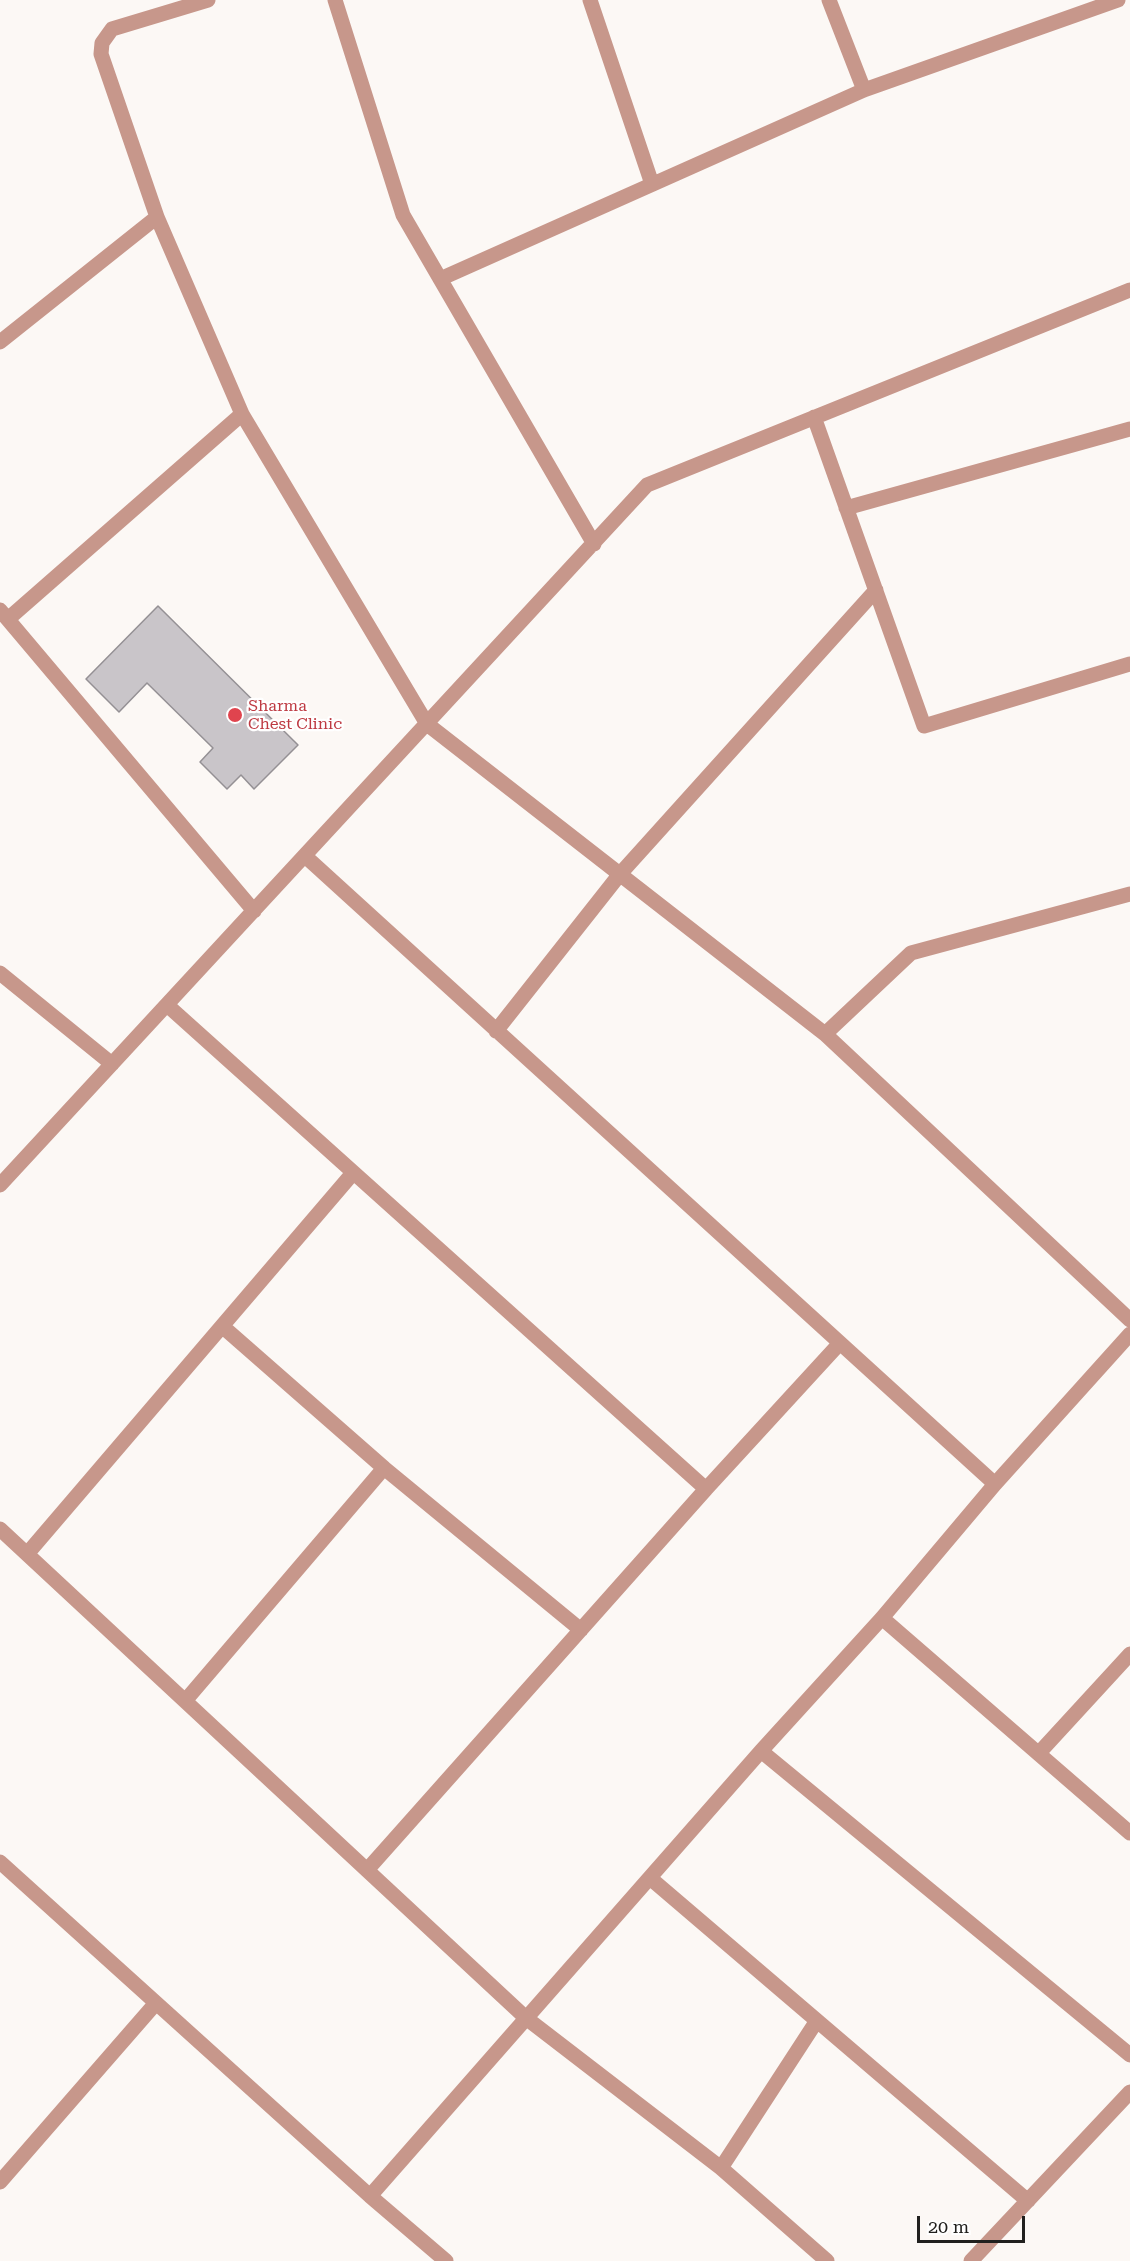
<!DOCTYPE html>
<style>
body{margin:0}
#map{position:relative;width:1130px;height:2261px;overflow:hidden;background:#fcf8f5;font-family:"Roboto Serif",serif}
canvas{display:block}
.scale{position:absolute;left:917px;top:2216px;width:108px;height:27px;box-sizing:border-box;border:3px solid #21201e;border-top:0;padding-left:8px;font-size:18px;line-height:21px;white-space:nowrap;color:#21201e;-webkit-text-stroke:4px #fff;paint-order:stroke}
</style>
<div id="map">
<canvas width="1130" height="2261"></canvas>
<div class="scale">20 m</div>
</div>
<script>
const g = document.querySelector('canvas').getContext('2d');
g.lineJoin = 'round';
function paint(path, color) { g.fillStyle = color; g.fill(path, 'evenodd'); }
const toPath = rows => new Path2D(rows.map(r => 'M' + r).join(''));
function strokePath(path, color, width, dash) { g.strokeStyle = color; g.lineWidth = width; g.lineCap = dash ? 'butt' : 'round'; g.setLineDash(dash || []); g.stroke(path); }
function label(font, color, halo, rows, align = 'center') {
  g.font = font + ' "Roboto Serif",serif'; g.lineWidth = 4.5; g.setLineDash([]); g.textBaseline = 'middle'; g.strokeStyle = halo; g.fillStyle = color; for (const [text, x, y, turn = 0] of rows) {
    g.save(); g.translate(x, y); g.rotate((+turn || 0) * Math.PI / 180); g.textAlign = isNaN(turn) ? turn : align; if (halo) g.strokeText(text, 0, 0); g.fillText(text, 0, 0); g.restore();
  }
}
const building = toPath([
 [158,606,298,745,254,789,241,775,227,789,200,762,213,748,147,683,119,712,86,679,158,606]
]);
const minor = toPath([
 [335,0,403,215,594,544],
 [590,0,652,184],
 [829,0,864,90],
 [157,217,101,54,102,43,112,29,208,0],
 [440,279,864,90,1118,0],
 [0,342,157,217,242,414,427,724,825,1034],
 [814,417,924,726,1130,664],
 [846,508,1130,429],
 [0,610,254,911],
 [8,619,242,414],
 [305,856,995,1484,882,1618,761,1751,370,2196],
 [1130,894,911,953,825,1034,1130,1320],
 [0,973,112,1064],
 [167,1005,706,1489,840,1343],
 [496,1031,620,874,876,590],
 [0,1185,647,485,1130,290],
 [222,1326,384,1468],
 [995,1484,1130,1334],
 [0,1529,526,2018,721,2168,827,2261],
 [27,1554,353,1173],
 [882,1618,1130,1833],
 [185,1701,384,1468,581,1630],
 [761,1751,1130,2055],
 [1039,1753,1130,1654],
 [0,1862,370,2196,446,2261],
 [367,1870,706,1489],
 [650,1878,1028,2201],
 [721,2168,816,2022],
 [0,2182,156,2003],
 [971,2261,1130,2092]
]);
const markers = [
 [235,715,8,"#e0444e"]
];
const healthNames = [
 ["Sharma",248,706],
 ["Chest Clinic",248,724]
];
paint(building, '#c9c5c9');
strokePath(building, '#949094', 1.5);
strokePath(minor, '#c7978b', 15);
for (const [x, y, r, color] of markers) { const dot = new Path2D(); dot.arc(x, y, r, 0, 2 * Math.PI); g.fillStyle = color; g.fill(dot); strokePath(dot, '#fff', 2); }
label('16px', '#be3a42', '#fff', healthNames, 'left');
</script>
